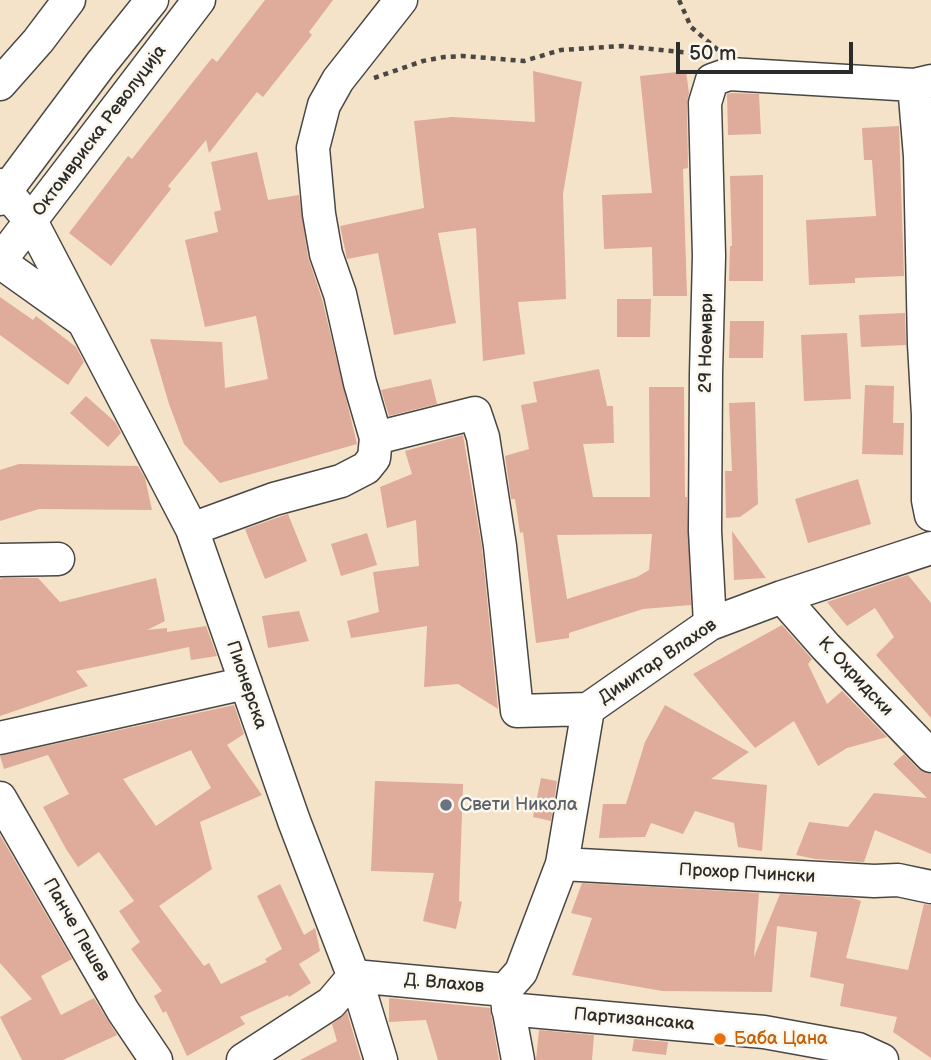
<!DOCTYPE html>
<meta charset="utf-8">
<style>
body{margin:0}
#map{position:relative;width:931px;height:1060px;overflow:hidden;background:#f5e3c9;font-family:"Balsamiq Sans",sans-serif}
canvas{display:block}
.scale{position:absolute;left:676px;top:42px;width:177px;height:32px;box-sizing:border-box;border:4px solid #2b2b2b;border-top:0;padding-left:9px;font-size:21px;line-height:24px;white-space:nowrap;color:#2b2b2b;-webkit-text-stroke:5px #fbf7ec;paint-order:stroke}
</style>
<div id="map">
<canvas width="931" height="1060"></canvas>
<div class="scale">50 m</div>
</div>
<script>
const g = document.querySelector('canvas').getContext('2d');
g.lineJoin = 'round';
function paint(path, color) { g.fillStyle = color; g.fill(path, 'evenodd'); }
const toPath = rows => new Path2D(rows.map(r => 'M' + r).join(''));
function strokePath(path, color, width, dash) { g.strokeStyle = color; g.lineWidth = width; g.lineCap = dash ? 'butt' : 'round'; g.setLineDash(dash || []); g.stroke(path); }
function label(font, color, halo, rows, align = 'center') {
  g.font = font + ' "Balsamiq Sans",sans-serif'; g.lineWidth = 5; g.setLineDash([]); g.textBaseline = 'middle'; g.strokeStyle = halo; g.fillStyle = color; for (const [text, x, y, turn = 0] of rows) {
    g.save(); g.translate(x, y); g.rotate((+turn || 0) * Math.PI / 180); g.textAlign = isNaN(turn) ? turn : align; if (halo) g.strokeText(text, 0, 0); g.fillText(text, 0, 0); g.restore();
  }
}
const building = toPath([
 [265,0,333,0,309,32,312,35,263,97,257,92,209,153,206,140,168,186,171,189,111,266,69,233,128,156,132,159,212,58,217,62],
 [533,71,582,82,563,194,566,299,518,302,525,354,483,361,476,228,438,233,456,323,394,335,378,253,347,259,340,226,424,208,414,121,452,117,535,122],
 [686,71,689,93,687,103,688,168,683,169,687,296,653,296,652,247,604,249,602,195,652,193,640,76],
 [732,93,759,94,761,134,728,135,727,94],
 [899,126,904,276,855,278,855,283,809,285,806,220,876,216,872,160,864,160,862,128],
 [257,152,268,200,299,195,308,257,322,299,357,444,220,483,184,444,169,404,150,339,222,342,225,388,268,379,256,316,205,327,185,240,218,232,214,212,221,210,211,162],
 [763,175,763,281,729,281,730,246,732,246,730,176],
 [0,297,33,320,36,316,76,347,84,362,68,385,0,335],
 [617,299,651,299,650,337,617,337],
 [905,313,906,345,861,347,859,315],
 [730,321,764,321,763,358,729,358],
 [847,333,851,399,804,401,801,335],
 [599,369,607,406,613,406,614,443,583,444,593,497,650,497,649,387,684,387,685,497,687,497,691,605,643,609,569,633,569,638,536,643,523,532,520,533,515,499,511,499,505,456,529,449,521,405,537,402,533,382],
 [652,534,649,570,637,577,567,599,557,535],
 [431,379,437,404,389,416,381,390],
 [865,385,894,386,893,423,904,423,903,455,862,454],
 [86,396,115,422,121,433,108,447,70,413],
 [755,402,758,504,740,517,726,518,725,471,732,471,729,403],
 [463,435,482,548,498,709,458,684,424,687,427,626,351,638,347,621,379,612,373,572,419,566,416,520,387,528,380,487,412,474,405,451],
 [19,464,138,466,145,478,152,510,39,509,0,521,0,470],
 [858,479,871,524,808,543,795,499],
 [288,514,307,561,265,579,245,529],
 [732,531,766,578,734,580],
 [367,533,377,565,341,576,331,544],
 [908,575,931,603,931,718,876,655,894,637,875,608,847,626,827,602],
 [3,578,38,578,60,602,156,578,165,621,147,630,167,628,167,632,206,626,217,656,191,660,189,647,76,671,88,686,0,716,0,579],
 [299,611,309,641,268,648,262,616],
 [782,625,812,659,808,664,827,704,842,691,887,737,847,748,818,766,794,721,755,748,693,674],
 [234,705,244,734,227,745,262,795,200,822,212,869,159,906,204,966,209,963,221,984,267,962,265,959,282,949,257,896,280,884,304,935,315,928,320,951,299,964,311,983,289,997,288,995,240,1017,245,1024,187,1056,166,1011,163,1013,154,996,162,991,131,949,140,942,119,911,134,901,99,852,78,867,66,849,43,807,69,794,48,755,4,769,0,756],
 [191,750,211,788,156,826,123,779],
 [665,705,749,752,711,779,767,785,762,851,738,847,734,823,695,811,683,834,651,823,645,837,599,838,603,804,626,804,645,742],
 [904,754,918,769,931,774,931,854,875,830,864,862,815,859,796,855,809,822,848,827,874,793,927,798,893,764],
 [541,778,557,781,551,821,533,817],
 [375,781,463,784,459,901,462,902,456,929,423,921,434,873,371,871],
 [0,835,72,959,41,976,61,1015,94,998,117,1035,63,1060,22,1060,0,1017,32,999,0,963],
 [582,883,759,893,754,957,780,894,852,898,861,901,846,958,908,970,924,904,931,905,931,1058,893,1032,897,1017,840,1006,844,984,810,977,817,932,777,926,772,992,662,991,572,975,592,918,571,913],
 [389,998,490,1008,499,1060,438,1060,426,1020,389,1022],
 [347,1012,361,1060,300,1060,337,1041,332,1024],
 [539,1030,594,1035,592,1060,536,1060],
 [634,1039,668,1042,666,1055,632,1051]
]);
const path = toPath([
 [679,0,691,27,718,50],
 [374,78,423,61,444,57,463,56,524,61,561,50,622,46,702,54]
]);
const minor = toPath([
 [401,0,338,80,324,105,313,148,319,214,326,254,340,294,360,383,376,438,475,413,483,437,500,546,517,711,588,709],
 [0,84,38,41,69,0],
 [914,85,920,156,924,344,928,415,928,500,931,515],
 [0,185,31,221,192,529,294,821,363,1001,381,1060],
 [0,199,100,65,152,0],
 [0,261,199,0],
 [0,262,80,319],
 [192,529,274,499,341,481,366,468,374,458,376,438],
 [0,560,58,559],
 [782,597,826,647,931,756],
 [710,624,705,531,706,374,709,256,705,103,712,80,729,74,914,85,931,81],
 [0,738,246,683],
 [0,798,123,1011,156,1060],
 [562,864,874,881,898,880,931,887],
 [354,976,505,990,518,1060],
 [505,990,521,972,562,864,588,709,710,624,782,597,931,548],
 [508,1009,764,1032,858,1049,882,1060],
 [243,1060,331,1003,354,976]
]);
const markers = [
 [446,805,7,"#6b7280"],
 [720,1039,7,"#e8710a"]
];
const streetNames = [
 ["Октомвриска Револуција",100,131,-53],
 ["29 Ноември",707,343,-89],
 ["Димитар Влахов",658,662,-34],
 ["К. Охридски",855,677,47],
 ["Пионерска",246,685,71],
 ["Прохор Пчински",747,874,3],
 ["Панче Пешев",76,930,60],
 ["Д. Влахов",444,984,5],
 ["Партизансака",634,1020,5]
];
const worshipNames = [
 ["Свети Никола",460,805]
];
const foodNames = [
 ["Баба Цана",734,1039]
];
paint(building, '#dfab9b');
strokePath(minor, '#494743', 35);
strokePath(path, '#494743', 4.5, [5, 5]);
strokePath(minor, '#fff', 32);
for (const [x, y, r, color] of markers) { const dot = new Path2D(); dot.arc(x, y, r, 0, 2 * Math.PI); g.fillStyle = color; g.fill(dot); strokePath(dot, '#fbf7ec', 2.5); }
label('18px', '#2b2b2b', '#fbf7ec', streetNames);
label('18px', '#5b616d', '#fbf7ec', worshipNames, 'left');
label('18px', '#c56008', '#fbf7ec', foodNames, 'left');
</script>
